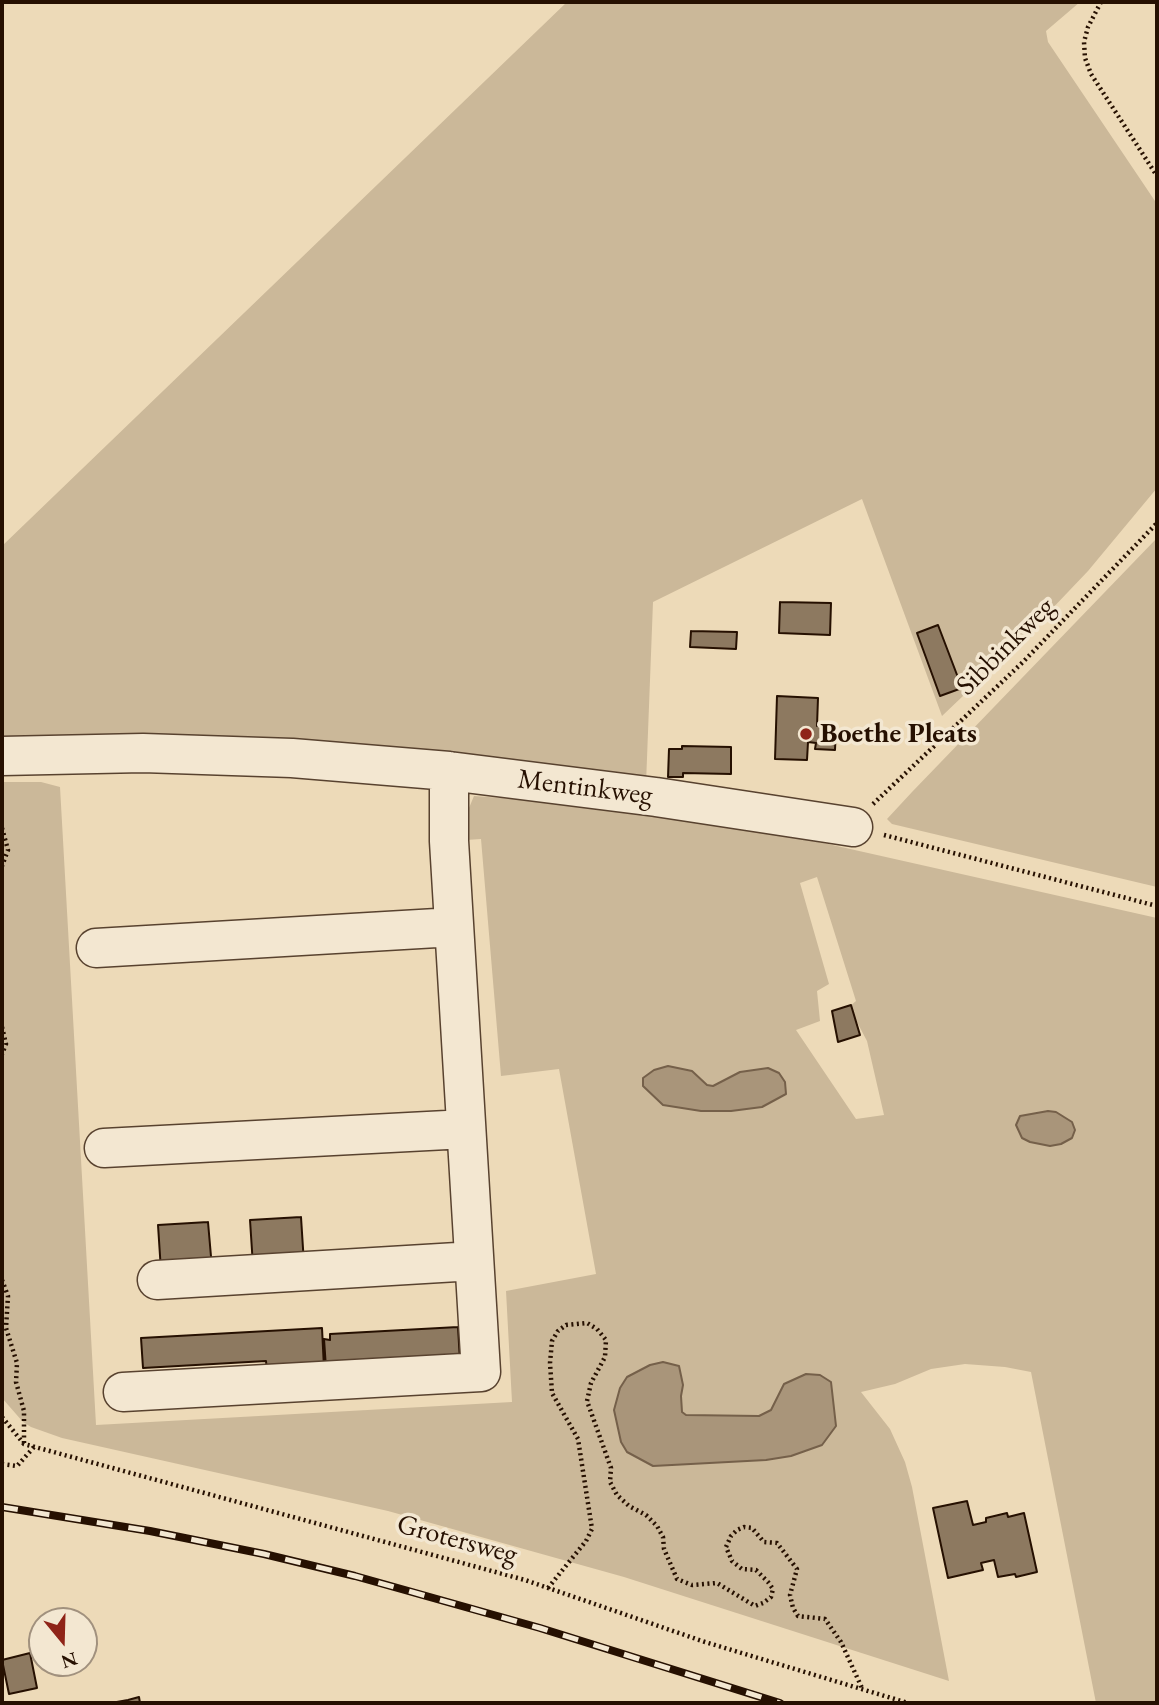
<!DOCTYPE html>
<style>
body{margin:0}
#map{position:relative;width:1159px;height:1705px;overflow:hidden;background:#eddab8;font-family:"EB Garamond",serif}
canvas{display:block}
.frame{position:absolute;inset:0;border:4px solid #261001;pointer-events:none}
.north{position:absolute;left:28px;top:1607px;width:70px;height:70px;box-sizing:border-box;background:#f3e7d1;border:2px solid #a1917e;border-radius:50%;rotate:161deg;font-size:19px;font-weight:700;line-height:28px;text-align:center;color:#261001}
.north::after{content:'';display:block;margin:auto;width:24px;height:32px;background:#8f2418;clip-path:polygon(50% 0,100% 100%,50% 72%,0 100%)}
</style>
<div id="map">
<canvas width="1159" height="1705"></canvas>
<div class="frame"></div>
<div class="north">N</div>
</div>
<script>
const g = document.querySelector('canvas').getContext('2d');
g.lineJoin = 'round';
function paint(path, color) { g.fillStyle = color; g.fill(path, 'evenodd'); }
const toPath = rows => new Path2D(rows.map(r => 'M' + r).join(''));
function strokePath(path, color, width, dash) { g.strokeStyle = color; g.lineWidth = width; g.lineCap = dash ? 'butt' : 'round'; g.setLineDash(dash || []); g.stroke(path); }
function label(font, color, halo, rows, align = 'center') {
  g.font = font + ' "EB Garamond",serif'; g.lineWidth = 7; g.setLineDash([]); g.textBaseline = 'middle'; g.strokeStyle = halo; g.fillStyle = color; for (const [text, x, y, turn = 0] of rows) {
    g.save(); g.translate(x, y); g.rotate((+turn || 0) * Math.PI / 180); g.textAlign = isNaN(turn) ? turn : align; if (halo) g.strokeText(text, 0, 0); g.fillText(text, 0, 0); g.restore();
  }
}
const green = toPath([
 [567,2,1080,2,1046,31,1048,42,1157,204,1157,488,1088,571,1028,634,942,716,862,499,653,602,646,784,2,743,2,546],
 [1157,538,1157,887,892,824,887,819,912,792],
 [2,782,41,782,60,787,96,1425,512,1402,506,1291,596,1274,559,1069,501,1076,481,839,466,840,469,808,474,796,516,799,745,828,828,844,1157,918,1157,1703,1096,1703,1031,1372,1005,1367,965,1364,931,1369,895,1384,861,1392,890,1429,905,1462,912,1487,949,1681,624,1577,388,1511,62,1438,31,1427,23,1422,2,1398],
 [817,877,856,1001,849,1007,867,1041,884,1115,856,1119,796,1030,820,1021,817,991,829,984,800,883],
 [692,1071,707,1085,713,1086,740,1072,786,1095,762,1107,731,1111,701,1111],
 [650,1365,683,1385,681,1396,682,1412,686,1415,759,1416,771,1410,784,1384,831,1382,836,1426,807,1451,791,1455,766,1460,653,1466,627,1452,621,1442,615,1410,620,1388,627,1377]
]);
const water = toPath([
 [668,1066,692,1071,707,1085,713,1086,740,1072,768,1068,779,1073,785,1082,786,1094,762,1107,731,1111,701,1111,663,1105,643,1086,643,1078,654,1070,668,1066],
 [1048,1111,1056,1112,1072,1122,1075,1130,1072,1138,1061,1144,1050,1146,1030,1142,1022,1138,1016,1125,1020,1116,1048,1111],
 [663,1362,679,1366,683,1385,681,1396,682,1412,686,1415,759,1416,771,1410,784,1384,806,1374,820,1375,831,1382,836,1426,822,1445,791,1456,766,1460,653,1466,627,1452,621,1442,614,1410,620,1388,627,1377,650,1365,663,1362]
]);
const building = toPath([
 [780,602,831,603,830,635,779,633,780,602],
 [938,625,962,688,940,696,917,633,938,625],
 [691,631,737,632,736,649,690,647,691,631],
 [777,696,818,698,817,726,836,727,835,750,815,749,816,743,808,742,807,760,775,759,777,696],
 [682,746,731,747,731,774,683,773,683,777,668,777,669,749,682,749,682,746],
 [851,1005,860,1035,838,1042,832,1011,851,1005],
 [301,1217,304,1264,253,1266,250,1220,301,1217],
 [208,1222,212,1268,161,1271,158,1225,208,1222],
 [458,1327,460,1361,326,1368,324,1339,330,1340,330,1334,458,1327],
 [322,1328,324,1368,267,1371,266,1361,143,1368,141,1338,322,1328],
 [967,1501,973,1525,986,1522,986,1518,1007,1513,1008,1517,1024,1513,1037,1572,1016,1577,1015,1574,998,1577,994,1560,981,1563,983,1570,948,1578,933,1508,967,1501],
 [30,1653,37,1688,9,1694,2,1660,30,1653],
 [139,1697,140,1703,111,1703,128,1700,139,1697]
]);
const path = toPath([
 [1101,2,1088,27,1084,42,1085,58,1091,74,1157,176],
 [873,804,1023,662,1157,523],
 [2,828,8,850,2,866],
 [884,835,1157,906],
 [2,1027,6,1044,2,1054],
 [2,1280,8,1296,6,1328,17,1363,16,1382,24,1411,24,1443],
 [2,1417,24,1444,525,1580,705,1642,908,1703],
 [2,1464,17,1466,34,1447],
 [548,1588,586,1541,592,1529,578,1439,552,1393,550,1363,552,1341,558,1331,566,1325,587,1323,597,1329,606,1340,605,1357,591,1383,587,1401,611,1468,610,1482,617,1495,629,1506,646,1515,657,1526,663,1537,664,1549,677,1579,692,1585,717,1583,755,1606,763,1603,771,1597,773,1589,768,1582,756,1570,742,1569,732,1561,726,1547,731,1536,737,1530,744,1527,752,1528,764,1542,777,1543,797,1569,790,1595,793,1608,798,1616,825,1619,841,1642,862,1688]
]);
const minor = toPath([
 [2,756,143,753,292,758,449,771,656,797,853,827],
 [96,948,454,927],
 [104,1148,466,1129],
 [157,1280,474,1261],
 [123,1392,481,1372,449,841,449,771]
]);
const rail = toPath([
 [2,1507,150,1531,264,1554,355,1576,540,1628,780,1703]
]);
const markers = [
 [806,734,7,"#8f2418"]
];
const streetNames = [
 ["Sibbinkweg",1006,647,-45],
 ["Mentinkweg",585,788,7],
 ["Grotersweg",457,1540,15]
];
const poiNames = [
 ["Boethe Pleats",820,734]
];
paint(green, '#cbb899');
paint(water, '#a9957a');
strokePath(water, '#75604a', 2);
paint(building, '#8d7960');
strokePath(building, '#261001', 2);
strokePath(minor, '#58422f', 41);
strokePath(path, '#261001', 4.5, [2, 3.5]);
strokePath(minor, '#f3e7d1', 38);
strokePath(rail, '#261001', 8);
strokePath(rail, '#f3e7d1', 5, [16]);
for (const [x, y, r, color] of markers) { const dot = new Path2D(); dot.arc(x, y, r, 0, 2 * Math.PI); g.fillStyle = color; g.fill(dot); strokePath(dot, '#f3e7d1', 2.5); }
label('28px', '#261001', '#f3e7d1', streetNames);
label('bold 28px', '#261001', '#f3e7d1', poiNames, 'left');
</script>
